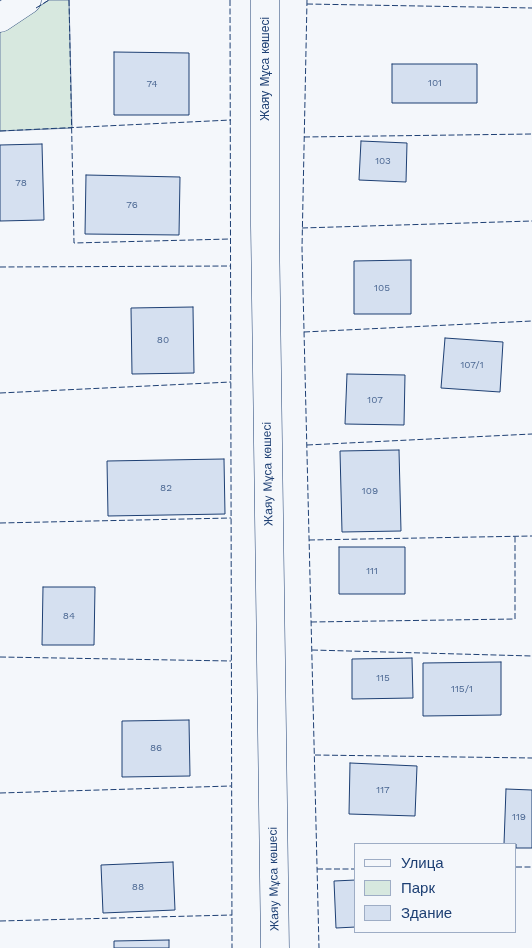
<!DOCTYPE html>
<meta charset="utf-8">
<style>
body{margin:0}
#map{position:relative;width:532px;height:948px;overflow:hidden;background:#f4f7fb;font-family:"Work Sans",sans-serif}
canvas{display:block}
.legend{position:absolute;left:354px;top:843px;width:162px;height:90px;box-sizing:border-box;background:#f4f7fb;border:1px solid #9eadc5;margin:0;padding:6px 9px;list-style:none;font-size:15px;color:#1d3f73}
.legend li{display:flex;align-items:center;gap:10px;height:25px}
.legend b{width:25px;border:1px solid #9eadc5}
</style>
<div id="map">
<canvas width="532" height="948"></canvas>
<ul class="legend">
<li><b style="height:6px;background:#f4f7fb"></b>Улица</li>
<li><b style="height:14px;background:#d7e8df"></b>Парк</li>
<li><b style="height:14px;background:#d5e0f0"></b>Здание</li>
</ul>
</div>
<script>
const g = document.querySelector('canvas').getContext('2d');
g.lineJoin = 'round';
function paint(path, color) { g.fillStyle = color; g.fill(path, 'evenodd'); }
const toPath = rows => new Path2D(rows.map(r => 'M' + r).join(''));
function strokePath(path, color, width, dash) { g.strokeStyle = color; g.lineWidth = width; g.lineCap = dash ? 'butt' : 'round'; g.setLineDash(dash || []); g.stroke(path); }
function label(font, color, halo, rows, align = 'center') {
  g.font = font + ' "Work Sans",sans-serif'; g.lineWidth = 4; g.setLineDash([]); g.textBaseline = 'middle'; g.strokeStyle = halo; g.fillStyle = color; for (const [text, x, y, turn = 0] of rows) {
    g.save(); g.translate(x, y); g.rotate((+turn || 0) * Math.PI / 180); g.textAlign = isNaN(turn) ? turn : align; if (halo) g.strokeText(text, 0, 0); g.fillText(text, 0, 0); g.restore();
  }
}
const green = toPath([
 [49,0,69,0,72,128,0,131,0,32,49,0]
]);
const building = toPath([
 [114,52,189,53,189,115,114,115,114,52],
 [392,64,477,64,477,103,392,103,392,64],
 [361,141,407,143,406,182,359,180,361,141],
 [42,144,44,220,0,221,0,145,42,144],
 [86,175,180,177,179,235,85,234,86,175],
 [411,260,411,314,354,314,354,261,411,260],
 [193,307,194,373,132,374,131,308,193,307],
 [445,338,503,342,500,392,441,388,445,338],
 [347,374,405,375,404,425,345,424,347,374],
 [399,450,401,531,342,532,340,451,399,450],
 [224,459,225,514,108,516,107,461,224,459],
 [339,547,405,547,405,594,339,594,339,547],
 [43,587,95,587,94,645,42,645,43,587],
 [412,658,413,698,352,699,352,659,412,658],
 [501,662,501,715,423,716,423,663,501,662],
 [189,720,190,776,122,777,122,721,189,720],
 [350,763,417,766,415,816,349,814,350,763],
 [506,789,532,790,532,848,516,848,516,844,504,844,506,789],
 [173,862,175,910,103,913,101,865,173,862],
 [356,880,356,927,336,928,334,881,356,880],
 [169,940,169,948,114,948,114,941,169,940]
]);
const minor = toPath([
 [265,0,265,226,275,948],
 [0,18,27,0]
]);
const fence = toPath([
 [69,0,74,243,230,239],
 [230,0,232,948],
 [307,0,302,248,319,948],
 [307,4,532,8],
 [36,8,49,0],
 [0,131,231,120],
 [304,137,532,134],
 [302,228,532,221],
 [0,267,231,266],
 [304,332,532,321],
 [0,393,231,382],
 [307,445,532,434],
 [0,523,231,518],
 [309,540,532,536],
 [311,622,515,619,515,536],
 [312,650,532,656],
 [0,657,231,661],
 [315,755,532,758],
 [0,793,231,786],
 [516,867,532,867],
 [317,869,356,869],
 [0,921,232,915]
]);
const numberNames = [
 ["101",435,83],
 ["74",152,84],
 ["103",383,161],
 ["78",21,183],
 ["76",132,205],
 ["105",382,288],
 ["80",163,340],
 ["107/1",472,365],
 ["107",375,400],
 ["82",166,488],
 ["109",370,491],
 ["111",372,571],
 ["84",69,616],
 ["115",383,678],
 ["115/1",462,689],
 ["86",156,748],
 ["117",383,790],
 ["119",519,817],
 ["88",138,887]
];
const streetNames = [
 ["Жаяу Мұса көшесі",265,69,-90],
 ["Жаяу Мұса көшесі",268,474,-91],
 ["Жаяу Мұса көшесі",274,879,-91]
];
paint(green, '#d7e8df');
strokePath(green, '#687fa3', 1);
paint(building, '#d5e0f0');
strokePath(building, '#1d3f73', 1);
strokePath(minor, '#1d3f73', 29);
strokePath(minor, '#f4f7fb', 28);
strokePath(fence, '#1d3f73', 1, [6, 2.5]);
label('10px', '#4b6792', null, numberNames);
label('12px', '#1d3f73', '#f4f7fb', streetNames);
</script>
